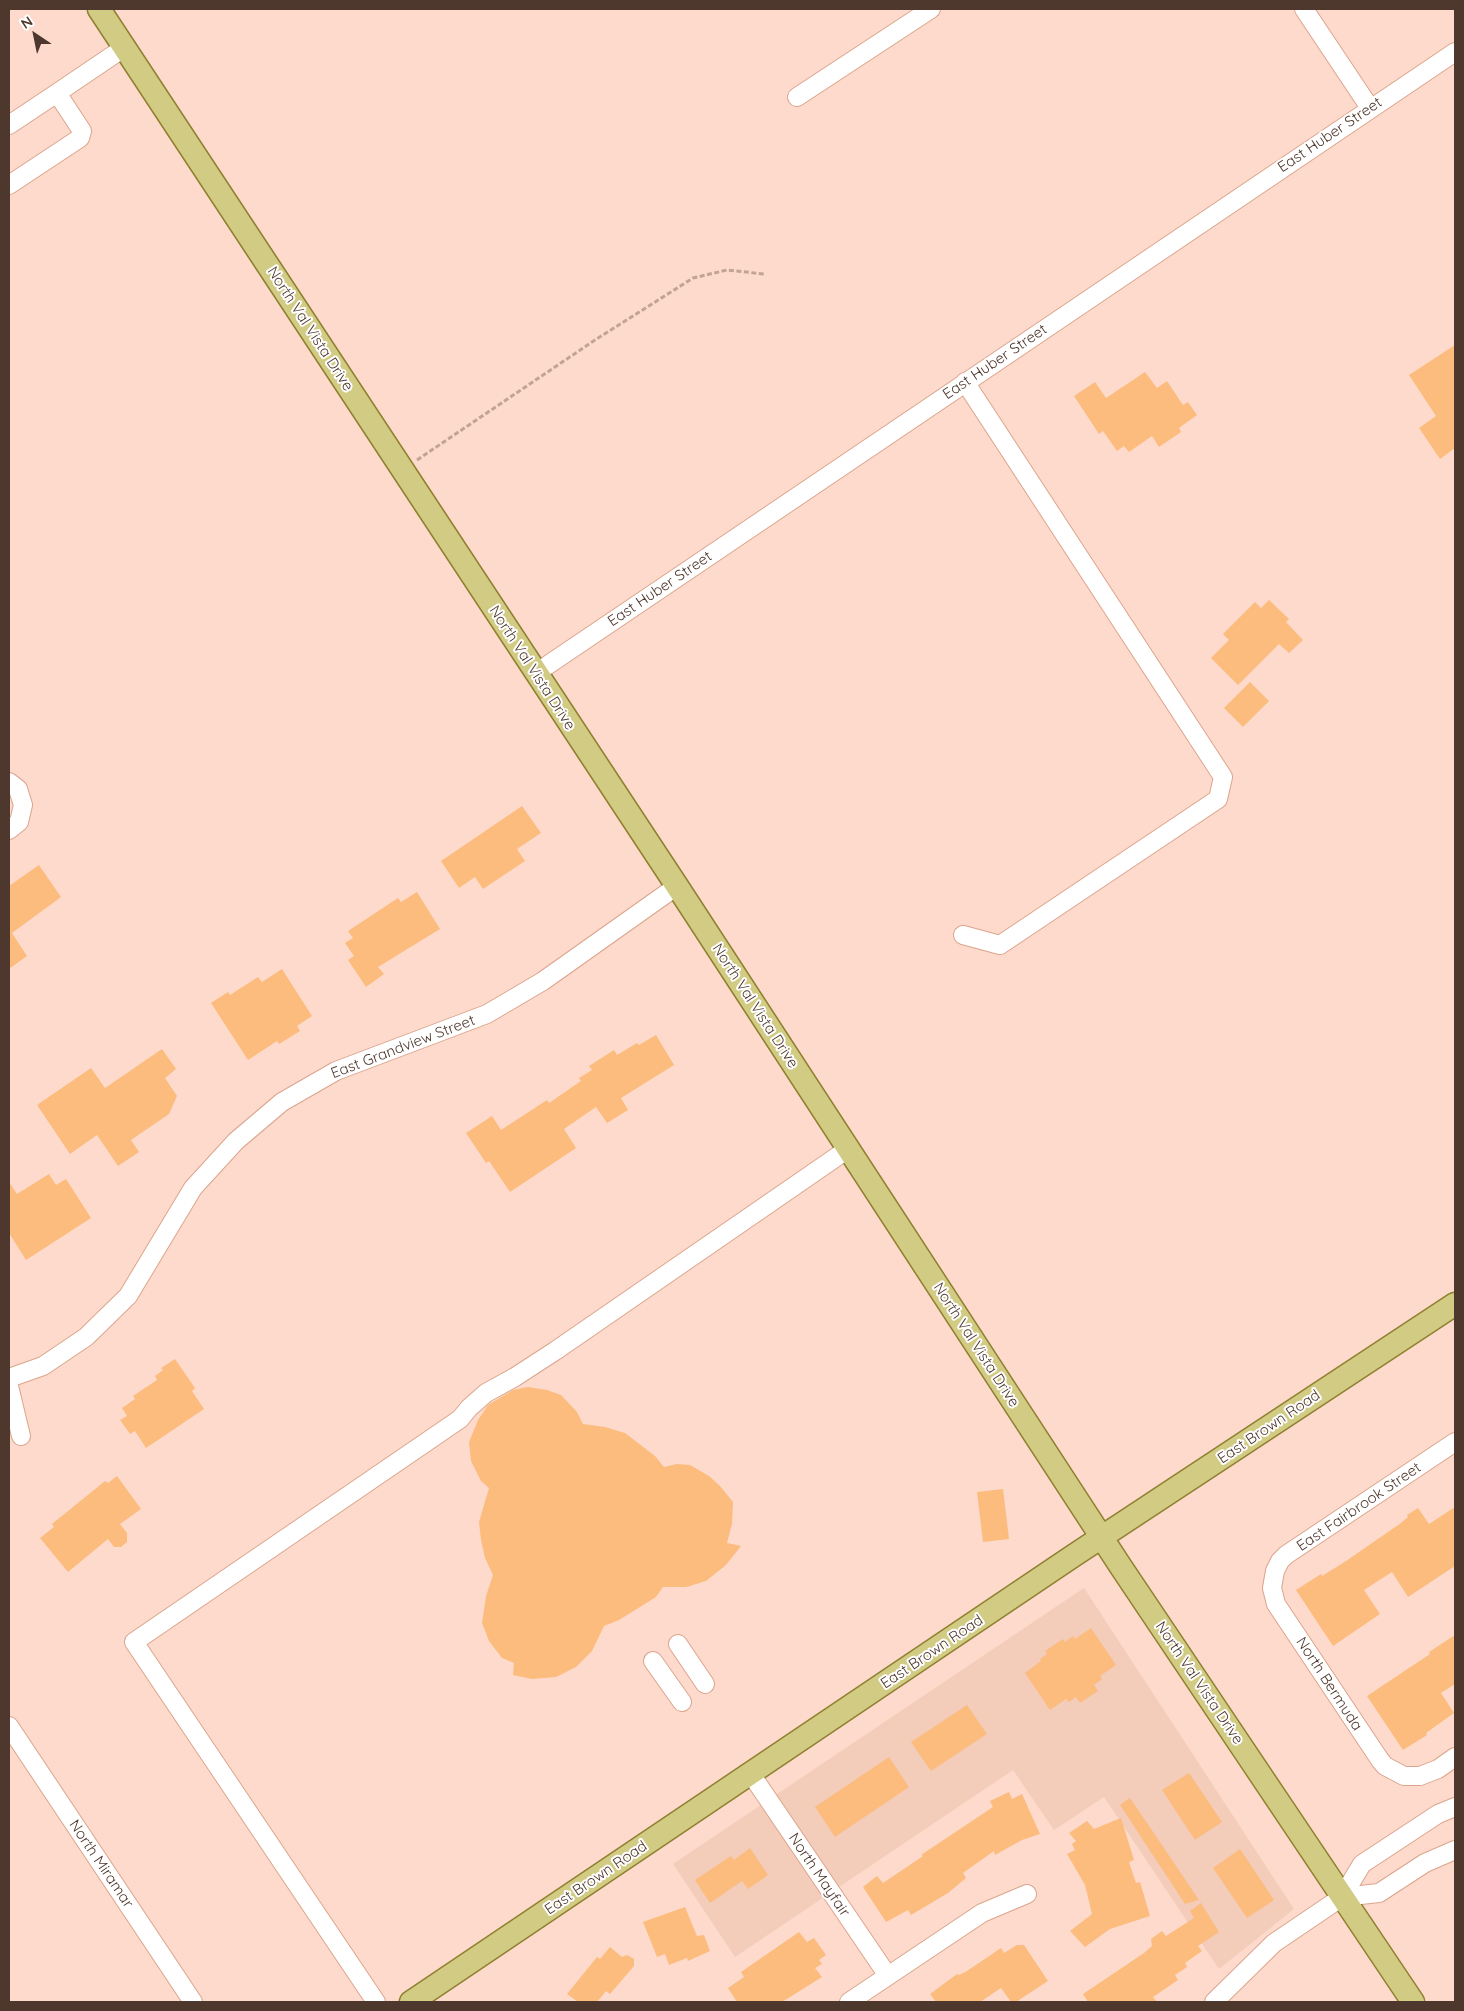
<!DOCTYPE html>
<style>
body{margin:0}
#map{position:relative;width:1464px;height:2011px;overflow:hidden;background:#fddacb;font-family:Quicksand,sans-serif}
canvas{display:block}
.frame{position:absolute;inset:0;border:10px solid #4e372d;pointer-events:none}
.north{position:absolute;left:10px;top:10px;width:50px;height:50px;-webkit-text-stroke:4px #fff;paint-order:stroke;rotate:326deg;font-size:14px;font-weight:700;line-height:20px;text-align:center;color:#4e372d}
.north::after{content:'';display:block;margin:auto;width:18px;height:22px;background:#4e372d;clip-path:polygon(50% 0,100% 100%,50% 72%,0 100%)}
</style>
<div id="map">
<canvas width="1464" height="2011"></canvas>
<div class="frame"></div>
<div class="north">N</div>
</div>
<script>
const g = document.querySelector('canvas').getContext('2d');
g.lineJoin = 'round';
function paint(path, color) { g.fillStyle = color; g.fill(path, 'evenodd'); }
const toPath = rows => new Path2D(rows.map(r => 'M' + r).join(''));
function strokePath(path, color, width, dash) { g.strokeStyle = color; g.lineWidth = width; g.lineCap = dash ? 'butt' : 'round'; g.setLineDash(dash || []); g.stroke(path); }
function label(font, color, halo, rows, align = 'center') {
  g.font = font + ' Quicksand,sans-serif'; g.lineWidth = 4; g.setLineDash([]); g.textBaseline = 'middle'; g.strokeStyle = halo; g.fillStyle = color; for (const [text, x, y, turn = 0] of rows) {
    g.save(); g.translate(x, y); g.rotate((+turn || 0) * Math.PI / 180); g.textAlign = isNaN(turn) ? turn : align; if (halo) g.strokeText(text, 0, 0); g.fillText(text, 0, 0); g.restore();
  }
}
const built = toPath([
 [1084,1588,1294,1909,1219,1969,1104,1797,1054,1830,1013,1770,735,1957,673,1864]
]);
const building = toPath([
 [1455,345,1455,448,1440,459,1419,428,1436,416,1409,375],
 [1145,372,1157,388,1167,381,1183,405,1188,402,1197,415,1179,428,1181,432,1159,447,1152,436,1129,452,1124,446,1117,451,1103,431,1099,434,1074,396,1095,382,1106,398],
 [1269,600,1289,619,1286,622,1303,640,1289,653,1279,644,1238,685,1211,658,1229,640,1223,634,1255,602,1261,608],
 [1250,682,1269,701,1243,727,1224,708],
 [522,806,541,833,517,849,525,861,483,889,475,877,459,888,441,861],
 [39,865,61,897,12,933,27,956,9,969,9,886],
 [417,892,440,929,378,967,384,974,366,987,348,960,354,956,345,943,353,938,348,931,398,898,401,902],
 [282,969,312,1016,297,1026,300,1031,279,1044,277,1041,248,1060,211,1003,228,992,230,995,258,977,262,982],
 [656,1035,674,1065,621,1098,628,1110,607,1123,596,1107,564,1129,576,1148,510,1192,489,1161,486,1163,466,1133,492,1116,501,1130,547,1100,549,1103,581,1081,579,1078,592,1070,589,1066,614,1050,617,1055,637,1043,639,1045],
 [162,1049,176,1069,165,1078,177,1096,169,1114,131,1140,139,1152,118,1166,97,1135,70,1154,37,1105,91,1068,105,1088],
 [49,1174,56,1185,66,1179,91,1218,26,1260,9,1233,9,1182,17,1194],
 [175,1359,195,1388,192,1391,204,1409,146,1448,135,1431,130,1434,120,1420,127,1416,122,1408,135,1399,133,1396,157,1380,155,1376,163,1370,161,1368],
 [528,1387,547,1390,561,1395,577,1412,583,1424,605,1427,625,1433,655,1456,664,1467,677,1464,690,1465,709,1476,720,1486,733,1502,732,1524,727,1543,741,1546,726,1565,706,1581,686,1587,663,1587,656,1597,619,1620,604,1626,592,1651,576,1667,556,1677,532,1679,513,1675,514,1663,502,1658,489,1641,482,1623,486,1596,493,1575,485,1558,481,1540,479,1522,489,1488,481,1481,471,1461,469,1442,478,1420,488,1405,513,1390],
 [117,1476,141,1509,120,1524,127,1533,127,1542,121,1547,114,1547,108,1539,68,1572,40,1538,54,1527,52,1524,105,1481,108,1483],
 [1003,1489,1009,1539,983,1542,977,1492],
 [1455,1507,1455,1566,1408,1597,1392,1572,1364,1590,1380,1614,1333,1646,1296,1590,1321,1574,1322,1576,1346,1561,1401,1523,1408,1517,1407,1515,1418,1508,1429,1524],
 [1091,1628,1116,1665,1100,1676,1102,1679,1094,1685,1098,1691,1080,1703,1076,1697,1069,1702,1066,1699,1050,1710,1025,1673,1041,1661,1040,1659,1047,1654,1045,1651,1063,1639,1065,1642,1073,1636,1075,1639],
 [1455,1635,1455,1684,1441,1693,1454,1713,1426,1733,1427,1735,1403,1750,1367,1696,1430,1654,1429,1652],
 [967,1705,987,1734,931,1771,911,1742],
 [889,1757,909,1787,835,1837,815,1807],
 [1189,1773,1222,1822,1195,1840,1162,1790],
 [1009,1792,1012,1799,1022,1794,1040,1834,1022,1840,995,1855,994,1851,963,1873,966,1878,948,1893,911,1915,908,1910,886,1922,863,1887,877,1876,883,1883,923,1856,921,1855,993,1807,990,1801],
 [1130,1798,1168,1854,1199,1900,1185,1904,1120,1805],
 [1121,1818,1134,1860,1129,1862,1136,1883,1140,1882,1150,1916,1110,1929,1085,1947,1070,1931,1092,1914,1085,1885,1067,1854,1075,1850,1072,1844,1076,1841,1069,1833,1087,1821,1094,1829],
 [750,1848,768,1875,748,1889,742,1881,710,1903,695,1880,731,1856,734,1860],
 [1240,1849,1274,1900,1247,1918,1213,1868],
 [1201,1903,1219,1932,1198,1946,1202,1951,1185,1963,1187,1967,1175,1975,1178,1980,1153,1997,1157,2002,1088,2002,1083,1994,1144,1953,1152,1946,1151,1939,1162,1931,1166,1936,1194,1918,1190,1911],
 [685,1907,697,1936,704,1935,710,1951,688,1961,687,1958,669,1965,665,1954,657,1957,643,1922],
 [799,1932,807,1942,814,1938,826,1955,819,1960,822,1964,815,1968,822,1977,782,2002,737,2002,728,1988,744,1977,741,1972],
 [1017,1945,1024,1945,1048,1981,1016,2002,1011,2002,1001,1988,980,2002,936,2002,930,1994,957,1974,959,1975,967,1971,1001,1948,1004,1953],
 [610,1947,622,1957,627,1955,634,1959,634,1966,610,1994,606,1991,597,2002,578,2002,567,1994,597,1957,600,1959]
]);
const path = toPath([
 [417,460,595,340,693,278,727,270,764,274]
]);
const minor = toPath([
 [1304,9,1370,108],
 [797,97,931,9],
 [9,125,57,93],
 [9,185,80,138,82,131,57,93,125,47],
 [536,673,1455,52],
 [9,782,18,789,23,805,19,822,9,830],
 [963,935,1000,945,1218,799,1223,777,965,382],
 [9,1378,43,1366,86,1337,128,1296,193,1188,236,1141,282,1102,336,1071,487,1014,543,981,677,886],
 [9,1386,21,1436],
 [1455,1442,1286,1555,1280,1561,1275,1571,1272,1588,1276,1604,1380,1760,1385,1766,1404,1776,1420,1776,1438,1769,1455,1757],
 [678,1644,705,1684],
 [653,1661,682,1702],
 [9,1726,193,2002],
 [751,1774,888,1976],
 [1342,1897,1379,1893,1425,1863,1455,1850],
 [376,2002,134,1642,460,1419,469,1408,486,1393,515,1377,555,1351,848,1149],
 [849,2002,982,1913,1027,1894],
 [1214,2002,1274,1943,1342,1897,1362,1864,1438,1814,1455,1807]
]);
const major = toPath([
 [99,9,677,886,1121,1567,1413,2002],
 [411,2002,1073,1556,1455,1304]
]);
const streetNames = [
 ["East Huber Street",1330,135,-34],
 ["North Val Vista Drive",310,329,57],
 ["East Huber Street",995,362,-34],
 ["East Huber Street",660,589,-34],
 ["North Val Vista Drive",532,668,57],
 ["North Val Vista Drive",755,1006,57],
 ["East Grandview Street",403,1047,-21],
 ["North Val Vista Drive",976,1345,57],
 ["East Brown Road",1269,1427,-34],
 ["East Fairbrook Street",1359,1507,-34],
 ["East Brown Road",932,1652,-34],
 ["North Val Vista Drive",1199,1683,56],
 ["North Bermuda",1329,1684,57],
 ["North Miramar",101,1864,56],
 ["North Mayfair",819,1875,56],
 ["East Brown Road",596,1878,-34]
];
paint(built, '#f3ccba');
paint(building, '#fcbc7e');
strokePath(minor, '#dca48c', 20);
strokePath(major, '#8f8030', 25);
strokePath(path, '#c2a395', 3, [5, 2.5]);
strokePath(minor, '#fff', 18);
strokePath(major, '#d1cb83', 22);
label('15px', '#4e372d', '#fff', streetNames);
</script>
